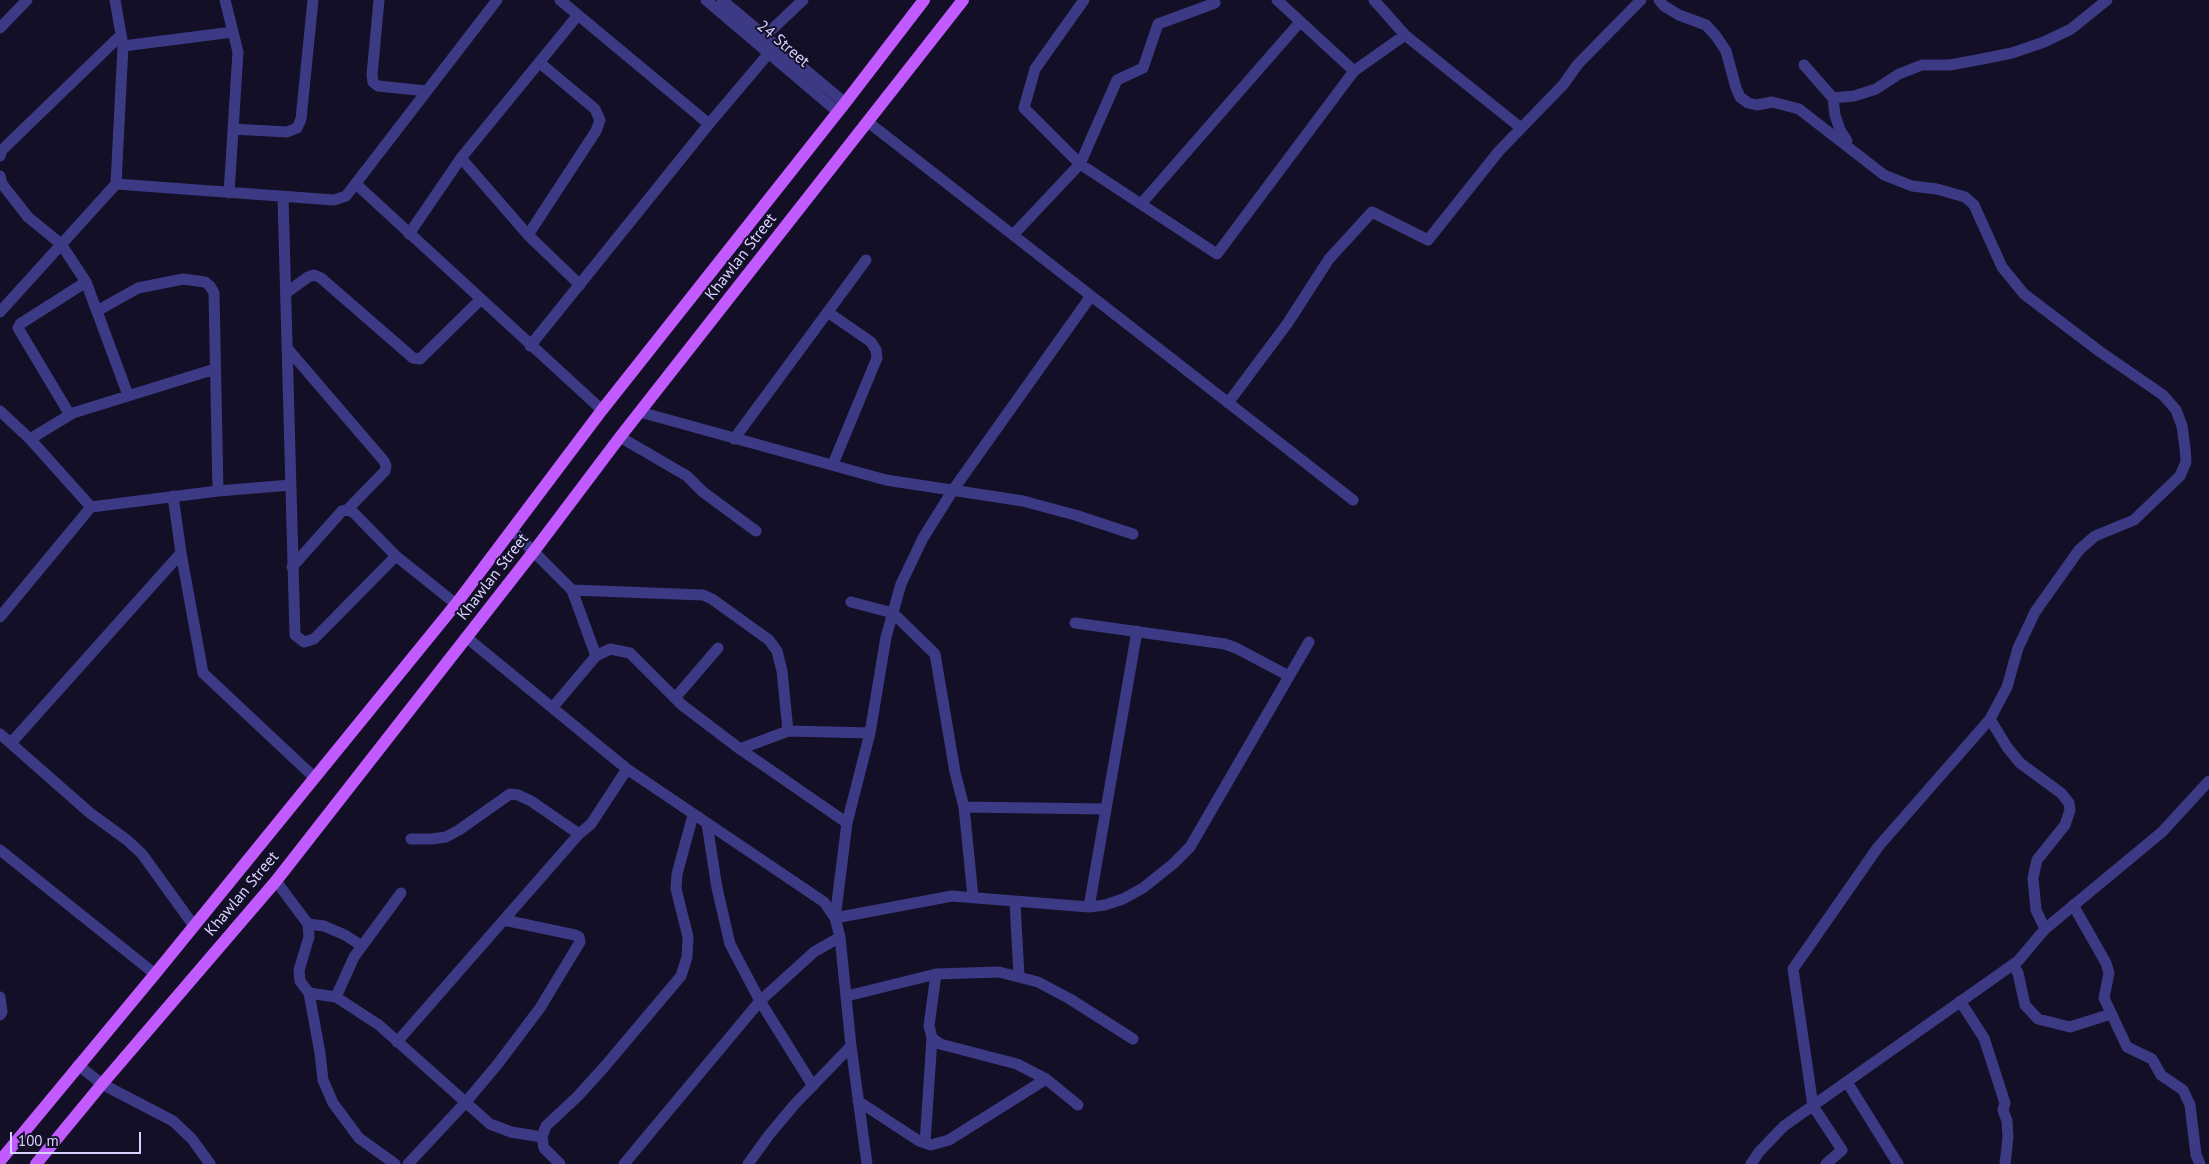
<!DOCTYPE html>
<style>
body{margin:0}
#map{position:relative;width:2209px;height:1164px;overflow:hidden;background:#130f26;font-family:"PT Sans",sans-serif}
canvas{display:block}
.scale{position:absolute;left:10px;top:1132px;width:131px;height:22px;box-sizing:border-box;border:2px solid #d9d4ff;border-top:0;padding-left:6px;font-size:15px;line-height:18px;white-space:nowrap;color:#d9d4ff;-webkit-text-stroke:4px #130f26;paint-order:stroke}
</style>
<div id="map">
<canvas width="2209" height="1164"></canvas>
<div class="scale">100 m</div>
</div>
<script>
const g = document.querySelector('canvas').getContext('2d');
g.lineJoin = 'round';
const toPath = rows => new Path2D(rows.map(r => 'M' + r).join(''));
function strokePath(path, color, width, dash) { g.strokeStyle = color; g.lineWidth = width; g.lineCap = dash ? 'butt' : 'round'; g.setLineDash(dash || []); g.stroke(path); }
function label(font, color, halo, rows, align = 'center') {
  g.font = font + ' "PT Sans",sans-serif'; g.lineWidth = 4; g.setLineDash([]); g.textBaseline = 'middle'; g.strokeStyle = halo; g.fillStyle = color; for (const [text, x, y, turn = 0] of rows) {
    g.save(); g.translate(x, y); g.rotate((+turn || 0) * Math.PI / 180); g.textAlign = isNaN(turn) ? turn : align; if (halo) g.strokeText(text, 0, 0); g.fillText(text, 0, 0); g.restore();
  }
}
const minor = toPath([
 [225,0,238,52,229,193],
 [379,0,372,75,373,82,378,86,427,91],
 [560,0,709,124],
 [706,0,838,112],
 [722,0,845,103],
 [1374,0,1405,35],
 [1659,0,1664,6,1679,15,1706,25,1716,36,1726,51,1736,88,1740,97,1748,103,1757,105,1772,102,1799,109,1884,175,1912,186,1937,189,1965,197,1974,205,2002,267,2024,294,2099,351,2163,395,2176,410,2182,426,2185,448,2186,462,2180,476,2134,520,2095,536,2079,550,2035,612,2018,648,2007,687,1990,719,2007,747,2020,763,2061,793,2069,803,2070,810,2065,825,2037,860,2033,878,2036,910,2045,929],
 [1215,3,1158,24,1143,68,1117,80,1080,164,1217,254,1354,71,1277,0],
 [0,28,27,0],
 [765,36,803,0],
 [123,46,233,32],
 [1804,65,1833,98,1835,115,1840,130,1847,141],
 [1354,71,1405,35,1521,128],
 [1833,98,1854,96,1876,89,1899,74,1922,65,1950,65,1977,60,2012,53,2044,42,2071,29,2107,0],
 [868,122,1353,500],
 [233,129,287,132,297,128,301,119,313,0],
 [0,156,2,150,121,35],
 [461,158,528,235,580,285],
 [0,176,2,184,28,217,61,244,86,282,128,395],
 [116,184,334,200,346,196,497,0],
 [356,184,602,410],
 [283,197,295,635,304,642,314,639,396,556],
 [1141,204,1300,22],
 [409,234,461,158,578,15],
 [528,235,596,131,600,120,595,109,540,63],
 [1013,235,1080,164,1024,108,1035,69,1084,0],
 [286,293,308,277,314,275,321,278,413,358,420,359,480,300],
 [97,311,138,288,183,279,205,282,210,286,214,293,218,491],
 [0,312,116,184,123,46,115,0],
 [829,313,871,342,876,350,877,358,833,464],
 [530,346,709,124,769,53],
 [287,348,384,461,386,466,385,471,347,510,342,511,292,567],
 [1228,403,1287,324,1329,259,1372,212,1428,240,1499,151,1563,85,1578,64,1641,0],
 [0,411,30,439,91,507],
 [640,412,886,480,1023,501,1075,515,1133,534],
 [70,415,18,328,20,324,86,282],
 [620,437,687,476,703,492,756,531],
 [30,439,73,413,215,369],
 [734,439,866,260],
 [347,510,353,512,396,556,456,604],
 [512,530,572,590,596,656],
 [181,553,203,673,315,778],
 [572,590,703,595,712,599,769,640,777,651,782,671,788,731],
 [851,602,893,613,935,654,955,772,964,807,973,897],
 [0,617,91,507,218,491,291,485],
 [1075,623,1225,644,1236,648,1289,676],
 [466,637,627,769,824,902,835,918,840,937,851,1046,867,1164],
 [675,698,718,648],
 [553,707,596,656,610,649,630,653,682,705,740,749,847,823],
 [0,734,90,813,127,840,142,854,194,926],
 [11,743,181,553,173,496],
 [740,749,788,731,870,733],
 [964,807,1105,809],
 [707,824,717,888,730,944,760,1001,813,1086],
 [411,839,431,839,446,837,459,830,510,794,518,795,531,801,579,834],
 [0,850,155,974],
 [276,881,308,924,309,937,299,970,300,981,309,993,336,997,379,1025,490,1124,511,1132,542,1137],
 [1015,902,1019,977],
 [2073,905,2106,963,2109,973,2104,998,2127,1047,2152,1059,2161,1075,2183,1090,2190,1105,2196,1155,2200,1164],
 [1089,907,1137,631],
 [835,918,847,823,870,733,886,637,901,584,923,538,953,490,1091,296],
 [835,918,952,896,1089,907,1105,905,1123,899,1143,888,1173,864,1190,847,1309,642],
 [308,924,324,926,345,935,362,946],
 [2013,964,2018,973,2025,1005,2038,1019,2070,1027,2111,1014],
 [936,974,929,1026,932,1038,940,1044,1017,1064,1046,1079,1078,1105],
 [309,993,320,1053,323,1080,333,1103,359,1138,395,1164],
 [847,996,936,974,999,972,1038,982,1070,999,1133,1039],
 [0,997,2,1012,0,1015],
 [336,997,354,957,401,893],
 [1960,1001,1984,1038,2005,1103,2003,1110,2007,1121,2008,1137,2005,1164],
 [397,1042,579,834,591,824,627,769],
 [78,1065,102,1084,173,1121,192,1139,210,1164],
 [1847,1082,1898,1164],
 [858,1101,919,1141,931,1145,949,1140,1046,1079],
 [925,1143,932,1038],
 [408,1164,465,1103,497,1065,540,1008,580,942,579,937,575,935,504,920],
 [560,1164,544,1148,542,1137,546,1126,578,1096,606,1065,681,976,687,957,688,937,676,889,677,874,693,815],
 [624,1164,760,1001,814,952,840,937],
 [748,1164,769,1135,795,1104,851,1046],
 [1751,1164,1759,1152,1784,1126,2018,961,2045,929,2162,832,2209,781],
 [1826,1164,1842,1150,1813,1106,1793,969,1878,847,1990,719]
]);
const major = toPath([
 [0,1161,155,974,456,604,602,410,845,103,924,0],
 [36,1164,102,1084,276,881,534,551,620,437,963,0]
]);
const streetNames = [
 ["24 Street",783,44,40],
 ["Khawlan Street",741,257,-52],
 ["Khawlan Street",493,577,-52],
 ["Khawlan Street",242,894,-50]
];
strokePath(minor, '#3d3a85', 11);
strokePath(major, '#c25bff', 12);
label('16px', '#d9d4ff', '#130f26', streetNames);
</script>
